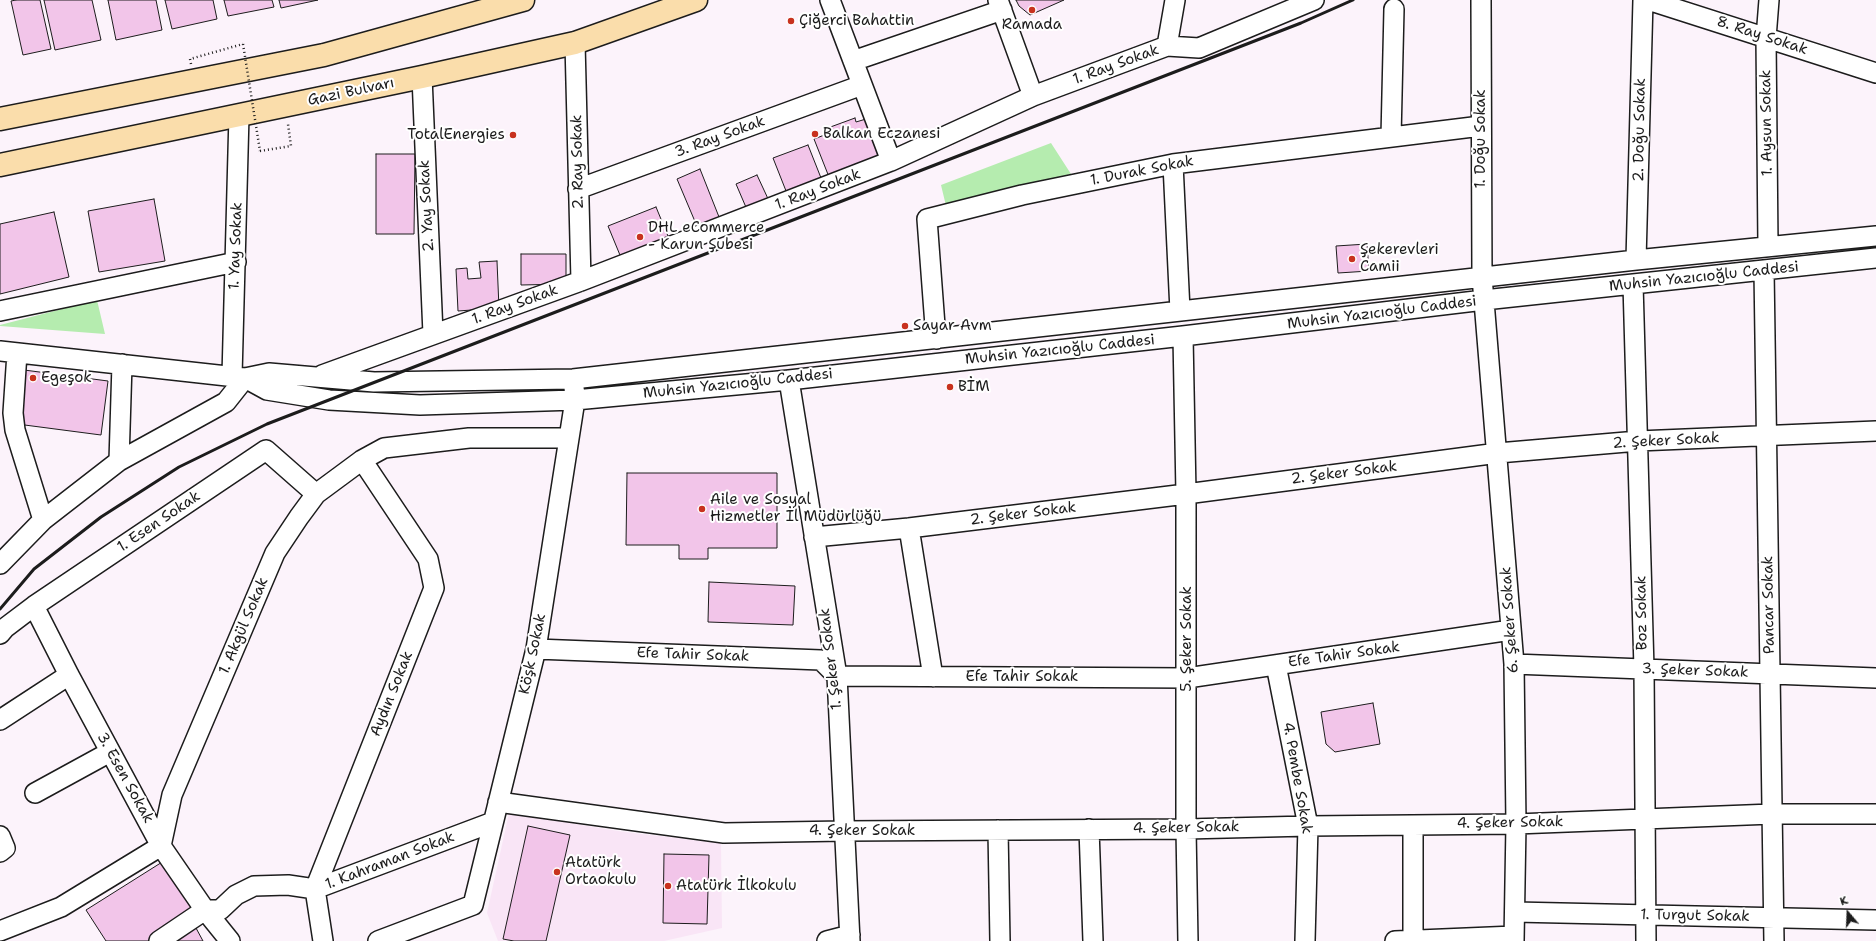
<!DOCTYPE html>
<meta charset="utf-8">
<style>
body{margin:0}
#map{position:relative;width:1876px;height:941px;overflow:hidden;background:#fcf3fb;font-family:"Shantell Sans",sans-serif}
canvas{display:block}
.north{position:absolute;left:1828px;top:893px;width:40px;height:40px;-webkit-text-stroke:3px #fff;paint-order:stroke;rotate:341deg;font-size:11px;font-weight:700;line-height:16px;text-align:center;color:#1c1c1c}
.north::after{content:'';display:block;margin:auto;width:14px;height:18px;background:#1c1c1c;clip-path:polygon(50% 0,100% 100%,50% 72%,0 100%)}
</style>
<div id="map">
<canvas width="1876" height="941"></canvas>
<div class="north">K</div>
</div>
<script>
const g = document.querySelector('canvas').getContext('2d');
g.lineJoin = 'round';
function paint(path, color) { g.fillStyle = color; g.fill(path, 'evenodd'); }
const toPath = rows => new Path2D(rows.map(r => 'M' + r).join(''));
function strokePath(path, color, width, dash) { g.strokeStyle = color; g.lineWidth = width; g.lineCap = dash ? 'butt' : 'round'; g.setLineDash(dash || []); g.stroke(path); }
function label(font, color, halo, rows, align = 'center') {
  g.font = font + ' "Shantell Sans",sans-serif'; g.lineWidth = 4; g.setLineDash([]); g.textBaseline = 'middle'; g.strokeStyle = halo; g.fillStyle = color; for (const [text, x, y, turn = 0] of rows) {
    g.save(); g.translate(x, y); g.rotate((+turn || 0) * Math.PI / 180); g.textAlign = isNaN(turn) ? turn : align; if (halo) g.strokeText(text, 0, 0); g.fillText(text, 0, 0); g.restore();
  }
}
const built = toPath([
 [509,813,624,832,721,843,722,928,664,941,498,941,487,913]
]);
const green = toPath([
 [1051,143,1071,174,947,210,941,185],
 [97,300,105,334,0,326,0,325]
]);
const building = toPath([
 [16,0,40,0,51,49,23,55,11,1,16,0],
 [44,0,92,0,101,40,55,50,44,0],
 [108,0,156,0,162,30,116,40,108,0],
 [165,0,213,0,217,19,172,29,165,0],
 [224,0,272,0,274,7,228,16,224,0],
 [279,0,318,0,281,8,279,0],
 [1016,0,1064,0,1030,15,1019,6,1016,0],
 [855,118,856,122,866,119,880,158,829,177,814,139,827,134,825,129,855,118],
 [808,145,823,183,788,196,773,158,808,145],
 [376,154,415,154,414,234,376,234,376,154],
 [700,169,721,222,699,231,677,179,700,169],
 [757,175,770,203,748,212,736,184,757,175],
 [154,199,165,261,99,272,88,211,154,199],
 [656,207,670,241,622,260,608,226,656,207],
 [54,212,69,277,0,294,0,224,54,212],
 [1367,244,1369,271,1338,273,1336,246,1367,244],
 [521,254,566,254,566,284,521,285,521,254],
 [497,261,499,308,458,311,456,269,467,268,468,279,481,278,479,262,497,261],
 [24,370,108,381,101,435,17,424,24,370],
 [627,473,777,473,777,548,708,548,708,559,679,559,679,545,626,545,627,473],
 [709,582,795,586,793,625,708,622,709,582],
 [1373,703,1380,744,1335,752,1326,744,1321,712,1373,703],
 [528,826,570,835,546,941,514,941,503,939,528,826],
 [664,854,709,855,707,924,663,923,664,854],
 [167,859,199,910,149,941,106,941,86,910,167,859],
 [196,928,203,941,170,941,196,928]
]);
const path = toPath([
 [191,64,190,59,243,44],
 [260,151,291,146,288,124]
]);
const minor = toPath([
 [830,0,891,161],
 [998,0,1033,96],
 [1481,0,1482,277,1514,664,1516,824,1514,941],
 [1648,0,1876,73],
 [575,43,581,281],
 [1167,46,1175,0],
 [853,61,1002,10],
 [422,77,433,334],
 [1391,137,1394,9],
 [1173,164,1180,311],
 [578,189,862,85],
 [1768,246,1766,38,1769,0],
 [1636,260,1643,0],
 [1764,270,1774,941],
 [1633,284,1644,669,1646,941],
 [0,311,236,262],
 [1183,336,1186,494,1186,829,1188,941],
 [936,339,927,219,1022,195,1173,164,1481,126],
 [0,351,245,378,269,373,374,382,573,379,1636,260,1876,236],
 [17,353,13,413,15,430,43,520],
 [322,375,581,281,891,161,1033,96,1167,46,1199,48,1314,0],
 [232,376,239,115],
 [245,378,267,390,329,400,420,405,575,400,789,380,1183,336,1484,300,1876,258],
 [789,380,837,676,850,941],
 [119,461,122,364],
 [909,528,933,677],
 [814,537,909,528,1186,494,1498,453,1638,441,1876,431],
 [0,564,43,520,119,461,226,402,245,378],
 [34,606,69,675,161,846,205,910,230,941],
 [0,634,5,628,34,606,266,450,316,494],
 [536,649,821,660,837,676,1187,678,1511,630],
 [1514,664,1876,678],
 [1276,665,1308,826,1305,941],
 [0,720,69,675],
 [35,793,110,752],
 [498,802,724,833,844,831,1186,829,1308,826,1516,824,1772,814,1876,814],
 [1413,825,1413,940],
 [1089,829,1093,941],
 [998,830,1000,941],
 [0,836,5,848,0,852],
 [1515,912,1876,920],
 [0,931,61,907,161,846,172,795,275,553,299,517,316,494,362,460,384,448,469,438,569,438],
 [159,941,205,910,220,910,236,895,254,886,288,885,315,889,493,822],
 [323,941,315,889,434,588,428,559,362,460],
 [378,941,473,905,536,649,575,400,574,387],
 [827,941,850,935],
 [1395,941,1514,936]
]);
const highway = toPath([
 [0,119,324,55,523,0],
 [0,165,422,77,575,43,696,0]
]);
const rail = toPath([
 [0,609,34,569,101,517,179,467,267,424,1301,23,1353,0]
]);
const pathBridge = toPath([
 [243,44,260,151]
]);
const markers = [
 [1032,10,4,"#c8321e"],
 [791,21,4,"#c8321e"],
 [815,134,4,"#c8321e"],
 [513,135,4,"#c8321e"],
 [640,237,4,"#c8321e"],
 [1352,259,4,"#c8321e"],
 [905,326,4,"#c8321e"],
 [33,378,4,"#c8321e"],
 [950,387,4,"#c8321e"],
 [702,509,4,"#c8321e"],
 [557,872,4,"#c8321e"],
 [668,886,4,"#c8321e"]
];
const poiNames = [
 ["Çiğerci Bahattin",799,21],
 ["Ramada",1032,25,"center"],
 ["Balkan Eczanesi",823,134],
 ["TotalEnergies",505,135,"right"],
 ["DHL eCommerce",648,228],
 ["- Karun Şubesi",648,245],
 ["Şekerevleri",1360,250],
 ["Camii",1360,267],
 ["Sayar Avm",913,326],
 ["Egeşok",41,378],
 ["BİM",958,387],
 ["Aile ve Sosyal",710,500],
 ["Hizmetler İl Müdürlüğü",710,517],
 ["Atatürk",565,863],
 ["Ortaokulu",565,880],
 ["Atatürk İlkokulu",676,886]
];
const streetNames = [
 ["8. Ray Sokak",1762,36,18],
 ["1. Ray Sokak",1116,65,-20],
 ["Gazi Bulvarı",351,92,-12],
 ["1. Aysun Sokak",1767,123,-91],
 ["2. Doğu Sokak",1640,130,-89],
 ["3. Ray Sokak",720,137,-20],
 ["1. Doğu Sokak",1481,139,-90],
 ["2. Ray Sokak",578,162,-91],
 ["1. Durak Sokak",1142,171,-11],
 ["1. Ray Sokak",818,190,-21],
 ["2. Yay Sokak",427,206,-93],
 ["1. Yay Sokak",236,246,-88],
 ["Muhsin Yazıcıoğlu Caddesi",1704,277,-6],
 ["1. Ray Sokak",515,305,-20],
 ["Muhsin Yazıcıoğlu Caddesi",1382,313,-7],
 ["Muhsin Yazıcıoğlu Caddesi",1060,350,-6],
 ["Muhsin Yazıcıoğlu Caddesi",738,384,-6],
 ["2. Şeker Sokak",1666,441,-3],
 ["2. Şeker Sokak",1344,473,-7],
 ["2. Şeker Sokak",1023,514,-7],
 ["1. Esen Sokak",159,522,-34],
 ["Pancar Sokak",1769,605,-91],
 ["Boz Sokak",1642,613,-91],
 ["6. Şeker Sokak",1510,620,-94],
 ["1. Akgül Sokak",244,626,-67],
 ["5. Şeker Sokak",1187,639,-90],
 ["Köşk Sokak",533,654,-78],
 ["Efe Tahir Sokak",693,655,2],
 ["Efe Tahir Sokak",1344,655,-8],
 ["1. Şeker Sokak",831,659,-97],
 ["3. Şeker Sokak",1695,671,2],
 ["Efe Tahir Sokak",1022,677],
 ["Aydın Sokak",392,694,-68],
 ["3. Esen Sokak",125,778,61],
 ["4. Pembe Sokak",1297,778,80],
 ["4. Şeker Sokak",1510,823,-1],
 ["4. Şeker Sokak",1186,828,-1],
 ["4. Şeker Sokak",862,831],
 ["1. Kahraman Sokak",390,861,-21],
 ["1. Turgut Sokak",1695,916,1]
];
paint(built, '#f9e5f6');
paint(green, '#b5ecaf');
paint(building, '#f2c5e9');
strokePath(building, '#1c1c1c', 1);
strokePath(minor, '#1c1c1c', 22);
strokePath(highway, '#1c1c1c', 25);
strokePath(path, '#1c1c1c', 2.5, [1, 3]);
strokePath(minor, '#fff', 19);
strokePath(highway, '#faddab', 22);
strokePath(rail, '#1c1c1c', 3);
strokePath(pathBridge, '#1c1c1c', 2.5, [1, 3]);
for (const [x, y, r, color] of markers) { const dot = new Path2D(); dot.arc(x, y, r, 0, 2 * Math.PI); g.fillStyle = color; g.fill(dot); strokePath(dot, '#fff', 1.5); }
label('15px', '#1c1c1c', '#fff', poiNames, 'left');
label('15px', '#1c1c1c', '#fff', streetNames);
</script>
